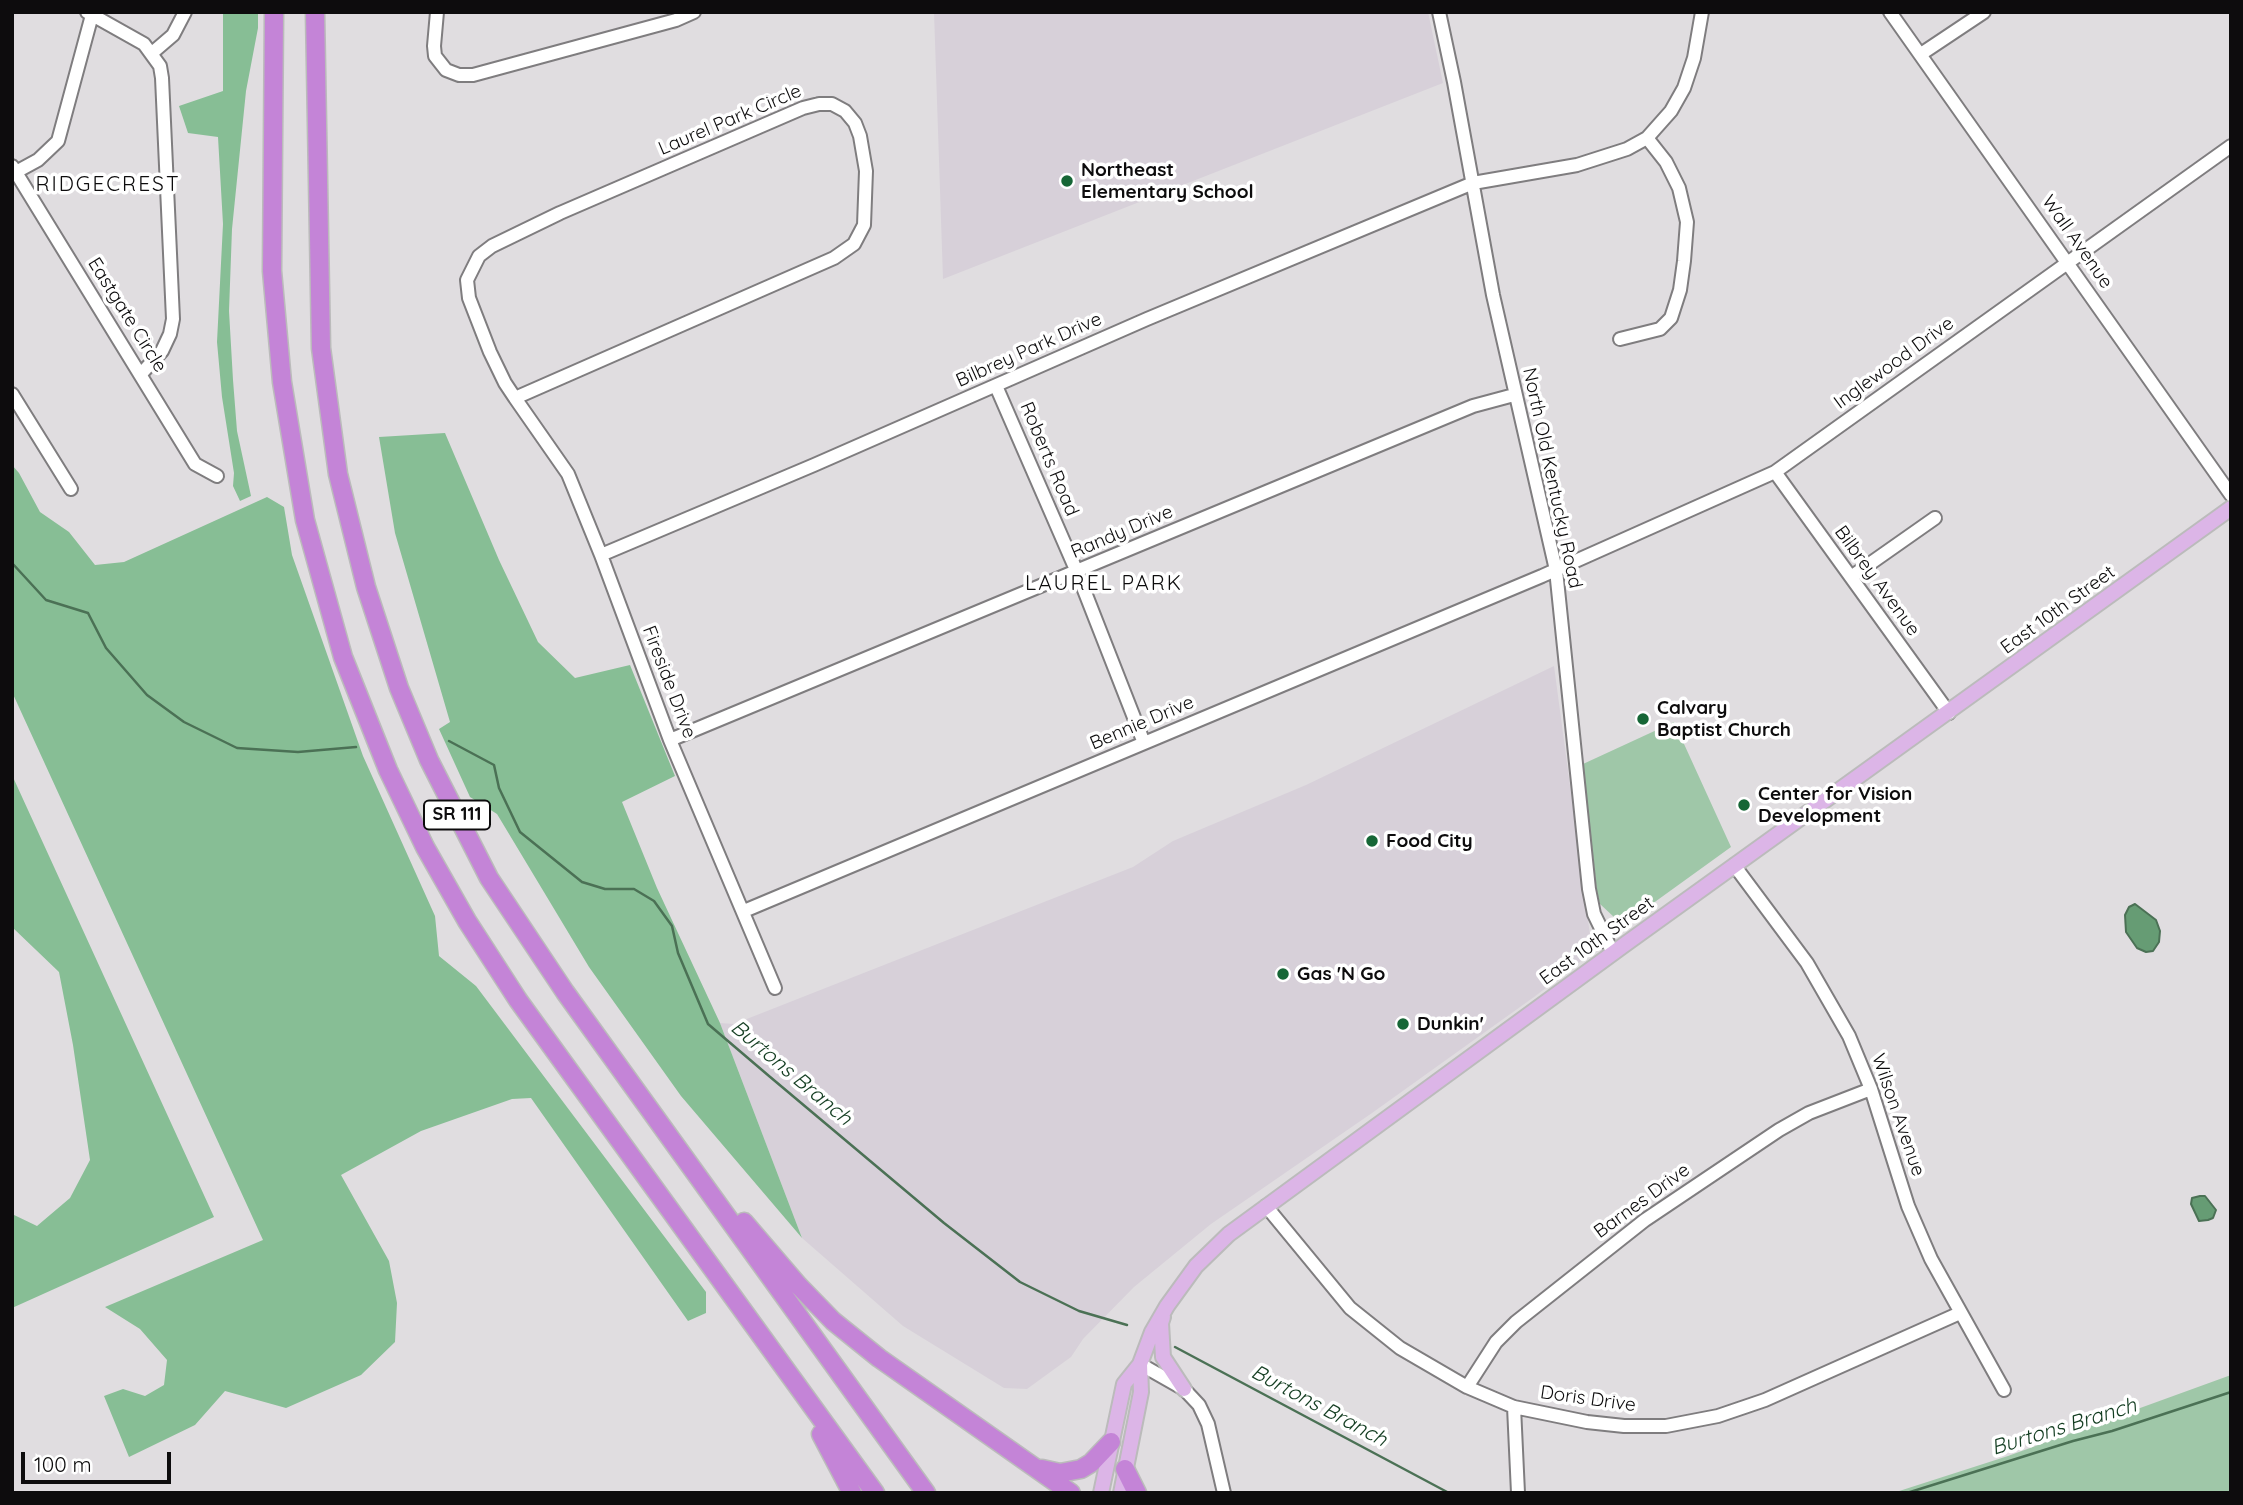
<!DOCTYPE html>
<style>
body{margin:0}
#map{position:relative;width:2243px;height:1505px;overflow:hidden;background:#e0dde0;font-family:Quicksand,sans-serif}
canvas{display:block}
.frame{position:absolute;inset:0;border:14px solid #0d0c0d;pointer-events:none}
.scale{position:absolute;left:21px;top:1452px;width:150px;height:32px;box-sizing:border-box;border:4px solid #0d0c0d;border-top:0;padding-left:9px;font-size:21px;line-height:24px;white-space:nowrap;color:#0d0c0d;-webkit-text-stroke:5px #fff;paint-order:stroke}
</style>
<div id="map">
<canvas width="2243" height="1505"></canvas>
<div class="frame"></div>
<div class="scale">100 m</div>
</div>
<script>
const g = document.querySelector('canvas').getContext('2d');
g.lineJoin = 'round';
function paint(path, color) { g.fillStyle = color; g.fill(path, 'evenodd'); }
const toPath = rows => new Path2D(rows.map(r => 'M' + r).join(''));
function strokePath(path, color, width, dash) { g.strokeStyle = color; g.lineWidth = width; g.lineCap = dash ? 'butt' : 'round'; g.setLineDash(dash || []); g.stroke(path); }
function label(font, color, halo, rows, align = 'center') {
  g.font = font + ' Quicksand,sans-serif'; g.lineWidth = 7; g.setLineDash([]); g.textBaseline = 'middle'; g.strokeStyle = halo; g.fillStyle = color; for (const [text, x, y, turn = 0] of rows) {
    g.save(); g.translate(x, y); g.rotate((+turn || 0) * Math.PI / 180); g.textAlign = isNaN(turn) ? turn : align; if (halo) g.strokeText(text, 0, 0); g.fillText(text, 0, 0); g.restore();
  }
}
const built = toPath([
 [934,12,1428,12,1443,83,943,279],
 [1554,666,1592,950,1585,958,1534,997,1372,1113,1211,1224,1134,1287,1083,1339,1071,1357,1027,1389,1004,1388,903,1326,802,1238,720,1023,734,1024,1133,867,1173,841,1306,785]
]);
const green = toPath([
 [1674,722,1731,847,1634,917,1625,920,1615,918,1600,904,1597,892,1583,764],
 [2231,1375,2231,1493,1893,1493,2008,1456]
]);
const forest = toPath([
 [223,12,258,12,258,28,246,91,232,229,229,311,233,380,237,431,251,496,240,501,233,486,234,473,222,397,217,342,223,224,218,137,188,133,179,106,223,91],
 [445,433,499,560,538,642,575,678,630,665,675,776,622,802,657,888,720,1023,802,1238,681,1096,589,967,497,814,470,797,439,729,450,722,395,533,379,437],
 [12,465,19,473,40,512,69,532,95,565,124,562,267,497,284,507,292,555,363,756,435,916,439,956,476,986,706,1292,706,1313,688,1321,531,1098,512,1099,421,1131,341,1175,389,1261,397,1303,395,1342,361,1375,286,1408,225,1391,195,1425,129,1457,104,1396,123,1389,145,1396,164,1385,167,1360,140,1329,105,1307,263,1240,12,692],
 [12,775,214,1217,12,1308,12,1214,37,1226,70,1198,90,1160,73,1045,59,972,12,927]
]);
const water = toPath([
 [2135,904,2156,920,2160,931,2159,942,2153,951,2146,952,2137,948,2126,932,2125,915,2129,907,2135,904],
 [2200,1196,2205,1196,2216,1210,2213,1218,2208,1220,2199,1221,2191,1204,2192,1198,2200,1196]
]);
const stream = toPath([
 [12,563,46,600,88,613,106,648,147,695,184,722,237,748,298,752,356,747],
 [449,741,494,765,499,788,520,832,582,882,605,889,634,889,654,901,672,926,678,953,708,1024,769,1076,944,1223,1020,1282,1079,1311,1127,1325],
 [1175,1347,1449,1493],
 [1907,1493,2073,1441,2112,1431,2231,1392]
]);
const minor = toPath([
 [87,12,144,44,160,66,162,78,173,319,170,334,162,351,141,374],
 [437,12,434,46,435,56,446,70,459,75,473,75,676,20,694,12],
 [1439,12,1454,82,1493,295,1556,570,1589,889,1594,914,1613,953],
 [1890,12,2231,495],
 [152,53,173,35,185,12],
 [1921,54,1984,12],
 [819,104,832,104,845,111,855,123,860,136,866,171,864,225,854,244,834,258,515,398,505,383,490,352,469,298,467,280,479,256,492,246,560,213,803,108,819,104],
 [12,166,195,464,217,476],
 [16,172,38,160,58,141,92,15],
 [1620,339,1660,329,1671,318,1680,290,1684,261,1687,222,1679,188,1666,162,1647,138],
 [996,386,1077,572,1144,743],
 [12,394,71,489],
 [515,398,568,474,601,555,670,740,775,988],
 [1775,472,1949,713],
 [601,555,814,465,1147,319,1473,183,1577,165,1627,149,1647,138,1671,111,1684,88,1694,58,1702,12],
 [1851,577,1935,518],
 [670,740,1473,406,1514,395],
 [1734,865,1807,963,1849,1036,1871,1089,1908,1206,1931,1259,2004,1390],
 [744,911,1542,576,1775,472,2231,146],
 [1266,1206,1350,1308,1400,1348,1467,1387,1514,1407,1587,1422,1624,1426,1666,1426,1718,1416,1765,1400,1960,1313],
 [1140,1364,1184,1389,1199,1405,1208,1424,1224,1493],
 [1467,1387,1496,1342,1516,1322,1645,1220,1779,1130,1809,1113,1871,1089],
 [1514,1407,1518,1493]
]);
const major = toPath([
 [1163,1317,1161,1323,1163,1357,1184,1389],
 [1101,1493,1124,1384,1140,1364,1152,1332,1167,1306,1196,1266,1229,1234,1624,945,2231,508],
 [1121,1493,1141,1392,1140,1364]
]);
const highway = toPath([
 [274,12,272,271,282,382,305,520,343,657,388,770,425,847,467,921,518,1000,875,1493],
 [315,12,321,348,338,474,366,587,399,688,429,760,489,878,565,992,926,1493],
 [744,1222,798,1285,833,1321,879,1358,1071,1493],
 [821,1434,852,1493],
 [1042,1469,1060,1473,1081,1469,1091,1463,1111,1442],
 [1125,1469,1137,1493]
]);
const markers = [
 [1067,181,7,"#166636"],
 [1643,719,7,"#166636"],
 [1744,805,7,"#166636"],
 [1372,841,7,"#166636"],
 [1283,974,7,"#166636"],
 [1403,1024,7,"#166636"]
];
const shields = [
 [457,815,66]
];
const shieldNames = [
 ["SR 111",457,815]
];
const streetNames = [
 ["Laurel Park Circle",730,120,-23],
 ["Wall Avenue",2077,242,55],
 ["Eastgate Circle",127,315,58],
 ["Bilbrey Park Drive",1029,350,-24],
 ["Inglewood Drive",1894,363,-36],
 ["Roberts Road",1049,459,67],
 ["North Old Kentucky Road",1552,478,78],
 ["Randy Drive",1122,532,-23],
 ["Bilbrey Avenue",1877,581,54],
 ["East 10th Street",2058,610,-36],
 ["Fireside Drive",669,682,69],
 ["Bennie Drive",1142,723,-23],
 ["East 10th Street",1597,941,-36],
 ["Wilson Avenue",1898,1115,71],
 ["Barnes Drive",1642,1201,-36],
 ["Doris Drive",1588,1399,8]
];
const poiNames = [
 ["Northeast",1081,170],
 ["Elementary School",1081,192],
 ["Calvary",1657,708],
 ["Baptist Church",1657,730],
 ["Center for Vision",1758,794],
 ["Development",1758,816],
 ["Food City",1386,841],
 ["Gas 'N Go",1297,974],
 ["Dunkin'",1417,1024]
];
const neighbourhoodNames = [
 ["RIDGECREST",108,185],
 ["LAUREL PARK",1104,584]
];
const waterNames = [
 ["Burtons Branch",791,1073,40],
 ["Burtons Branch",1319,1406,28],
 ["Burtons Branch",2064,1427,-17]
];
paint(built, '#d7d0d9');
paint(green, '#9fc7a8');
paint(forest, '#87be95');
paint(water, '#669c74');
strokePath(water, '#4b7155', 2);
strokePath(stream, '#4b7155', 2.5);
strokePath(minor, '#7f7d7f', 16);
strokePath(major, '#bbb', 18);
strokePath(highway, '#bbb', 21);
strokePath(minor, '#fff', 12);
strokePath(major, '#dcb5e7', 14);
strokePath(highway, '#c484d7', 18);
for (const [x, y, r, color] of markers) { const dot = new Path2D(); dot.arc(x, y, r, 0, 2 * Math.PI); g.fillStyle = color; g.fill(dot); strokePath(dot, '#fff', 2.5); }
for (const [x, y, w] of shields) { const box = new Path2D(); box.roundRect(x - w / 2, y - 14.5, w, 29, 5); g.fillStyle = '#fff'; g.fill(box); strokePath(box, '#0d0c0d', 2); }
label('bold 18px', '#0d0c0d', null, shieldNames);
label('19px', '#0d0c0d', '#fff', streetNames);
label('bold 19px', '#0d0c0d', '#fff', poiNames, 'left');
g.letterSpacing = '2px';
label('21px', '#0d0c0d', '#fff', neighbourhoodNames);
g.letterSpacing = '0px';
label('italic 21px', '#133d21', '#fff', waterNames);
</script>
